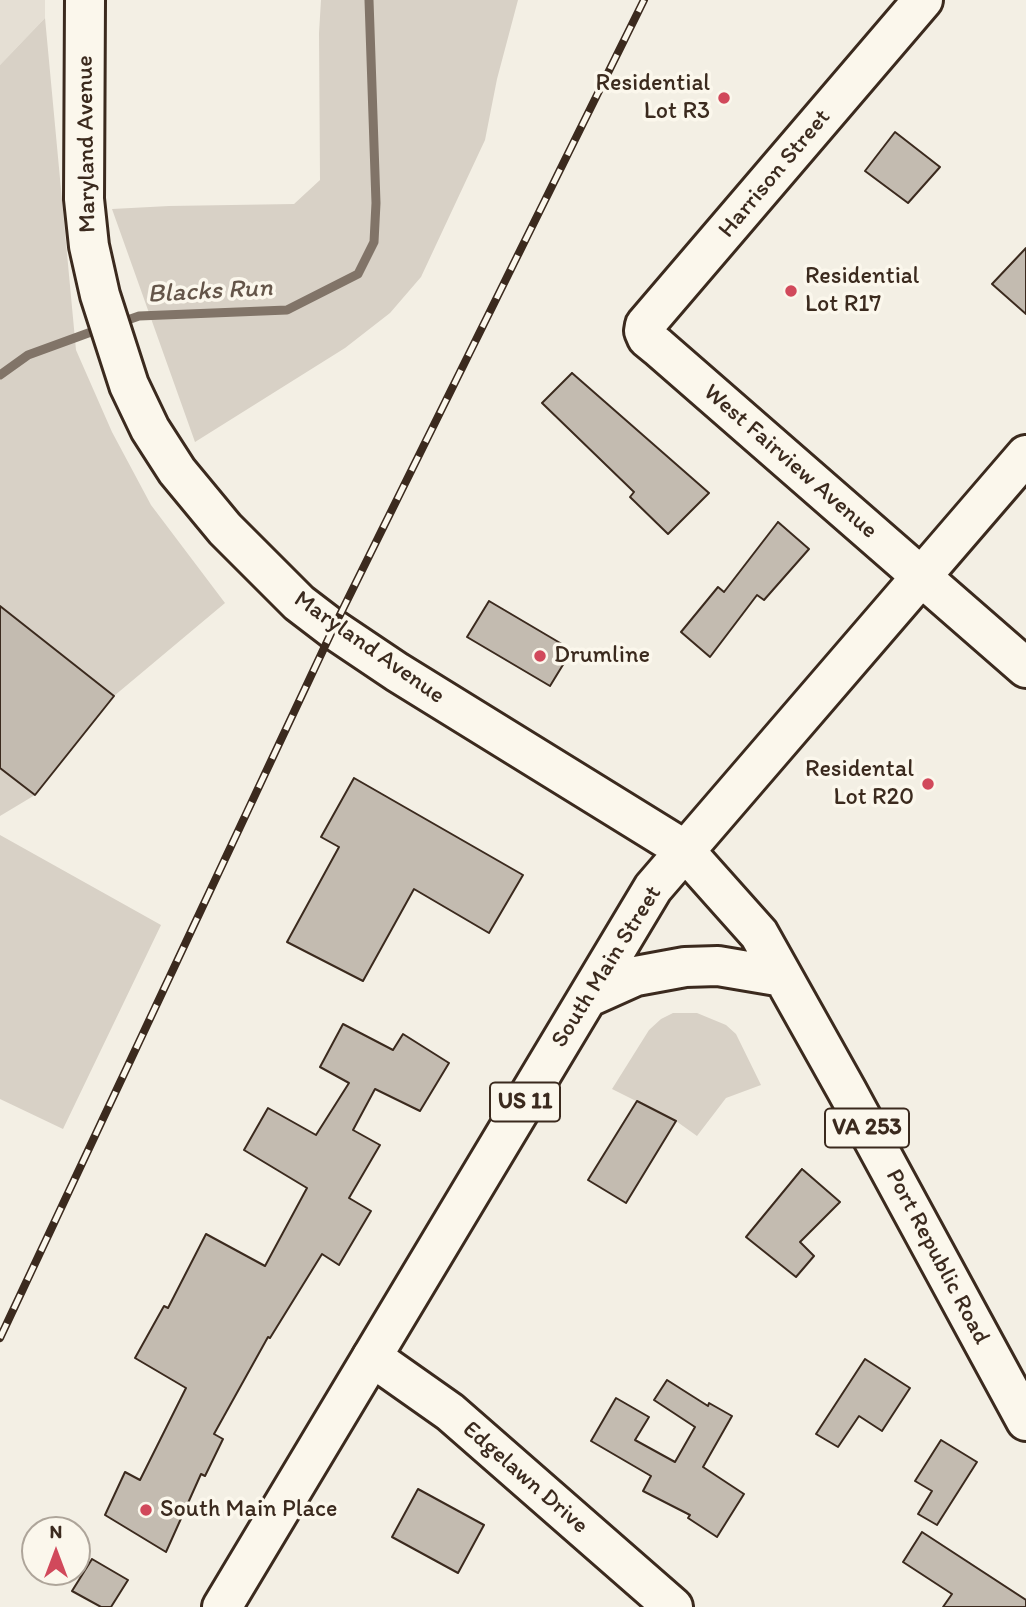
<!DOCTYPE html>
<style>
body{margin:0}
#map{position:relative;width:1026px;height:1607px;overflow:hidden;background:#f3efe4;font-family:Itim,sans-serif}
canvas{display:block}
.north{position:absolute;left:21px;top:1516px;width:70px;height:70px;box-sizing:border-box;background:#fbf7ec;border:2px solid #aea59a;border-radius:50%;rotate:0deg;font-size:19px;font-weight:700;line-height:28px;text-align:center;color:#3b2a1e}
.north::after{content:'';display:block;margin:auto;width:24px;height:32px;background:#d1495b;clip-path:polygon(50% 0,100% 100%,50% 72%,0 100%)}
</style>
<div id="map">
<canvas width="1026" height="1607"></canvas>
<div class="north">N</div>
</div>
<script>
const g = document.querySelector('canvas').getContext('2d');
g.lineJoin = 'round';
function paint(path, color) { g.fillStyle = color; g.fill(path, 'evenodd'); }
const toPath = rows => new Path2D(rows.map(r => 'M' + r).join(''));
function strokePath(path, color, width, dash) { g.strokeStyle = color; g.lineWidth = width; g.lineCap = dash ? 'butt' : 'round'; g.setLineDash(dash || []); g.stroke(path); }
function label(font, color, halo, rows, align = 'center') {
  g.font = font + ' Itim,sans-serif'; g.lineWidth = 7; g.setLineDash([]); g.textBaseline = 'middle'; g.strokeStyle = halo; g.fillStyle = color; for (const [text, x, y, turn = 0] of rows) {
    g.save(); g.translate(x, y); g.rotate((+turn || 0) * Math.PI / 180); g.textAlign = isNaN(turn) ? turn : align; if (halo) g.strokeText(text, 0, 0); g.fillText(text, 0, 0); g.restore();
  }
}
const built = toPath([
 [0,0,45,0,45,18,0,65]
]);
const green = toPath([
 [321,0,518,0,497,79,485,140,421,277,390,313,345,348,195,442,112,209,169,206,294,204,320,180,319,33],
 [45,18,76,350,112,432,151,505,225,603,114,696,0,606,0,65],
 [0,768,35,795,0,816],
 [0,835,161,925,63,1129,0,1099],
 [673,1013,697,1013,726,1025,736,1034,761,1085,726,1098,697,1136,676,1121,612,1089,649,1030,661,1019]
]);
const stream = toPath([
 [119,323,139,316,287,310,358,274,374,242,376,203,369,0],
 [0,375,28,355,102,328]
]);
const building = toPath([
 [895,132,940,167,908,203,865,171,895,132],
 [1026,248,1026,314,992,284,1026,248],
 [572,373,709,493,668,534,630,497,634,492,542,403,572,373],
 [778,522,809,549,764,600,757,595,710,657,681,632,718,587,724,592,778,522],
 [489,601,572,650,550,686,467,637,489,601],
 [0,606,114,696,35,795,0,768,0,606],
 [354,778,523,875,489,933,414,889,363,981,287,942,339,847,321,837,354,778],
 [343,1024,393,1050,403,1034,449,1063,420,1111,375,1089,353,1130,380,1145,349,1198,371,1211,339,1265,322,1254,270,1338,268,1337,214,1434,223,1439,205,1476,201,1474,166,1552,105,1515,125,1472,140,1480,186,1388,135,1358,164,1306,168,1308,206,1234,265,1266,307,1188,244,1150,268,1108,316,1135,349,1083,320,1067,343,1024],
 [637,1101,676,1121,626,1203,588,1180,637,1101],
 [802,1169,840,1202,800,1242,814,1256,796,1277,746,1237,802,1169],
 [865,1359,910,1388,882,1431,859,1416,838,1447,816,1434,865,1359],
 [667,1380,708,1406,709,1403,732,1416,703,1467,744,1494,717,1537,688,1518,690,1515,643,1491,651,1476,591,1441,616,1398,649,1417,635,1440,675,1462,695,1427,654,1400,667,1380],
 [941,1440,977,1462,937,1525,918,1514,932,1491,915,1481,941,1440],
 [418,1489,484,1525,458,1573,392,1537,418,1489],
 [922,1532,1026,1600,1026,1607,943,1607,952,1594,903,1562,922,1532],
 [92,1559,128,1580,111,1607,101,1607,72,1591,92,1559]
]);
const minor = toPath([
 [923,0,645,325,644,331,647,338,658,347,1026,668],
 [372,1357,450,1412,673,1607]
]);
const major = toPath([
 [85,0,84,199,89,246,100,295,129,385,150,429,177,471,225,529,299,603,333,629,397,672,672,842,685,851,759,934,847,1091,1026,1421],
 [587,998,636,976,685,967,718,966,783,977],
 [222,1607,653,888,1026,455]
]);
const rail = toPath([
 [0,1338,333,629,644,0]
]);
const markers = [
 [724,98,7,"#d1495b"],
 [791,291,7,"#d1495b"],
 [540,656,7,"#d1495b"],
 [928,784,7,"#d1495b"],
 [146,1510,7,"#d1495b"]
];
const shields = [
 [525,1102,70],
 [867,1128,84]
];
const shieldNames = [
 ["US 11",525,1102],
 ["VA 253",867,1128]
];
const poiNames = [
 ["Residential",710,84,"right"],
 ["Lot R3",710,112,"right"],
 ["Residential",805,277],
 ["Lot R17",805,305],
 ["Drumline",554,656],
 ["Residental",914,770,"right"],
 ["Lot R20",914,798,"right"],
 ["South Main Place",160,1510]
];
const streetNames = [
 ["Maryland Avenue",87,144,-91],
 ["Harrison Street",775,174,-50],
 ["West Fairview Avenue",790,462,41],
 ["Maryland Avenue",369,648,35],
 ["South Main Street",607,967,-58],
 ["Port Republic Road",937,1257,62],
 ["Edgelawn Drive",525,1478,41]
];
const waterNames = [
 ["Blacks Run",210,292,-3]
];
paint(built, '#e5dfd4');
paint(green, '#d8d1c6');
strokePath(stream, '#817468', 9);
paint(building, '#c3bbb0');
strokePath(building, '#3b2a1e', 2);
strokePath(minor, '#3b2a1e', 44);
strokePath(major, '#3b2a1e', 44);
strokePath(minor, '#fbf7ec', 38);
strokePath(major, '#fbf7ec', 38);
strokePath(rail, '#3b2a1e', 8);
strokePath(rail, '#fbf7ec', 5, [16]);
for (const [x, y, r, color] of markers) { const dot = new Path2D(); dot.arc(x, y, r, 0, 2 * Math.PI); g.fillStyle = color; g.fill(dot); strokePath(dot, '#fbf7ec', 2.5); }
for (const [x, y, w] of shields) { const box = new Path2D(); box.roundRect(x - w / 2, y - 19.5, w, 39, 5); g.fillStyle = '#fbf7ec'; g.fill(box); strokePath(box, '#3b2a1e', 2); }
label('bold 23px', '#3b2a1e', null, shieldNames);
label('24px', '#3b2a1e', '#fbf7ec', poiNames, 'left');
label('24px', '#3b2a1e', '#fbf7ec', streetNames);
label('italic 26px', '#645549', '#fbf7ec', waterNames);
</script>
